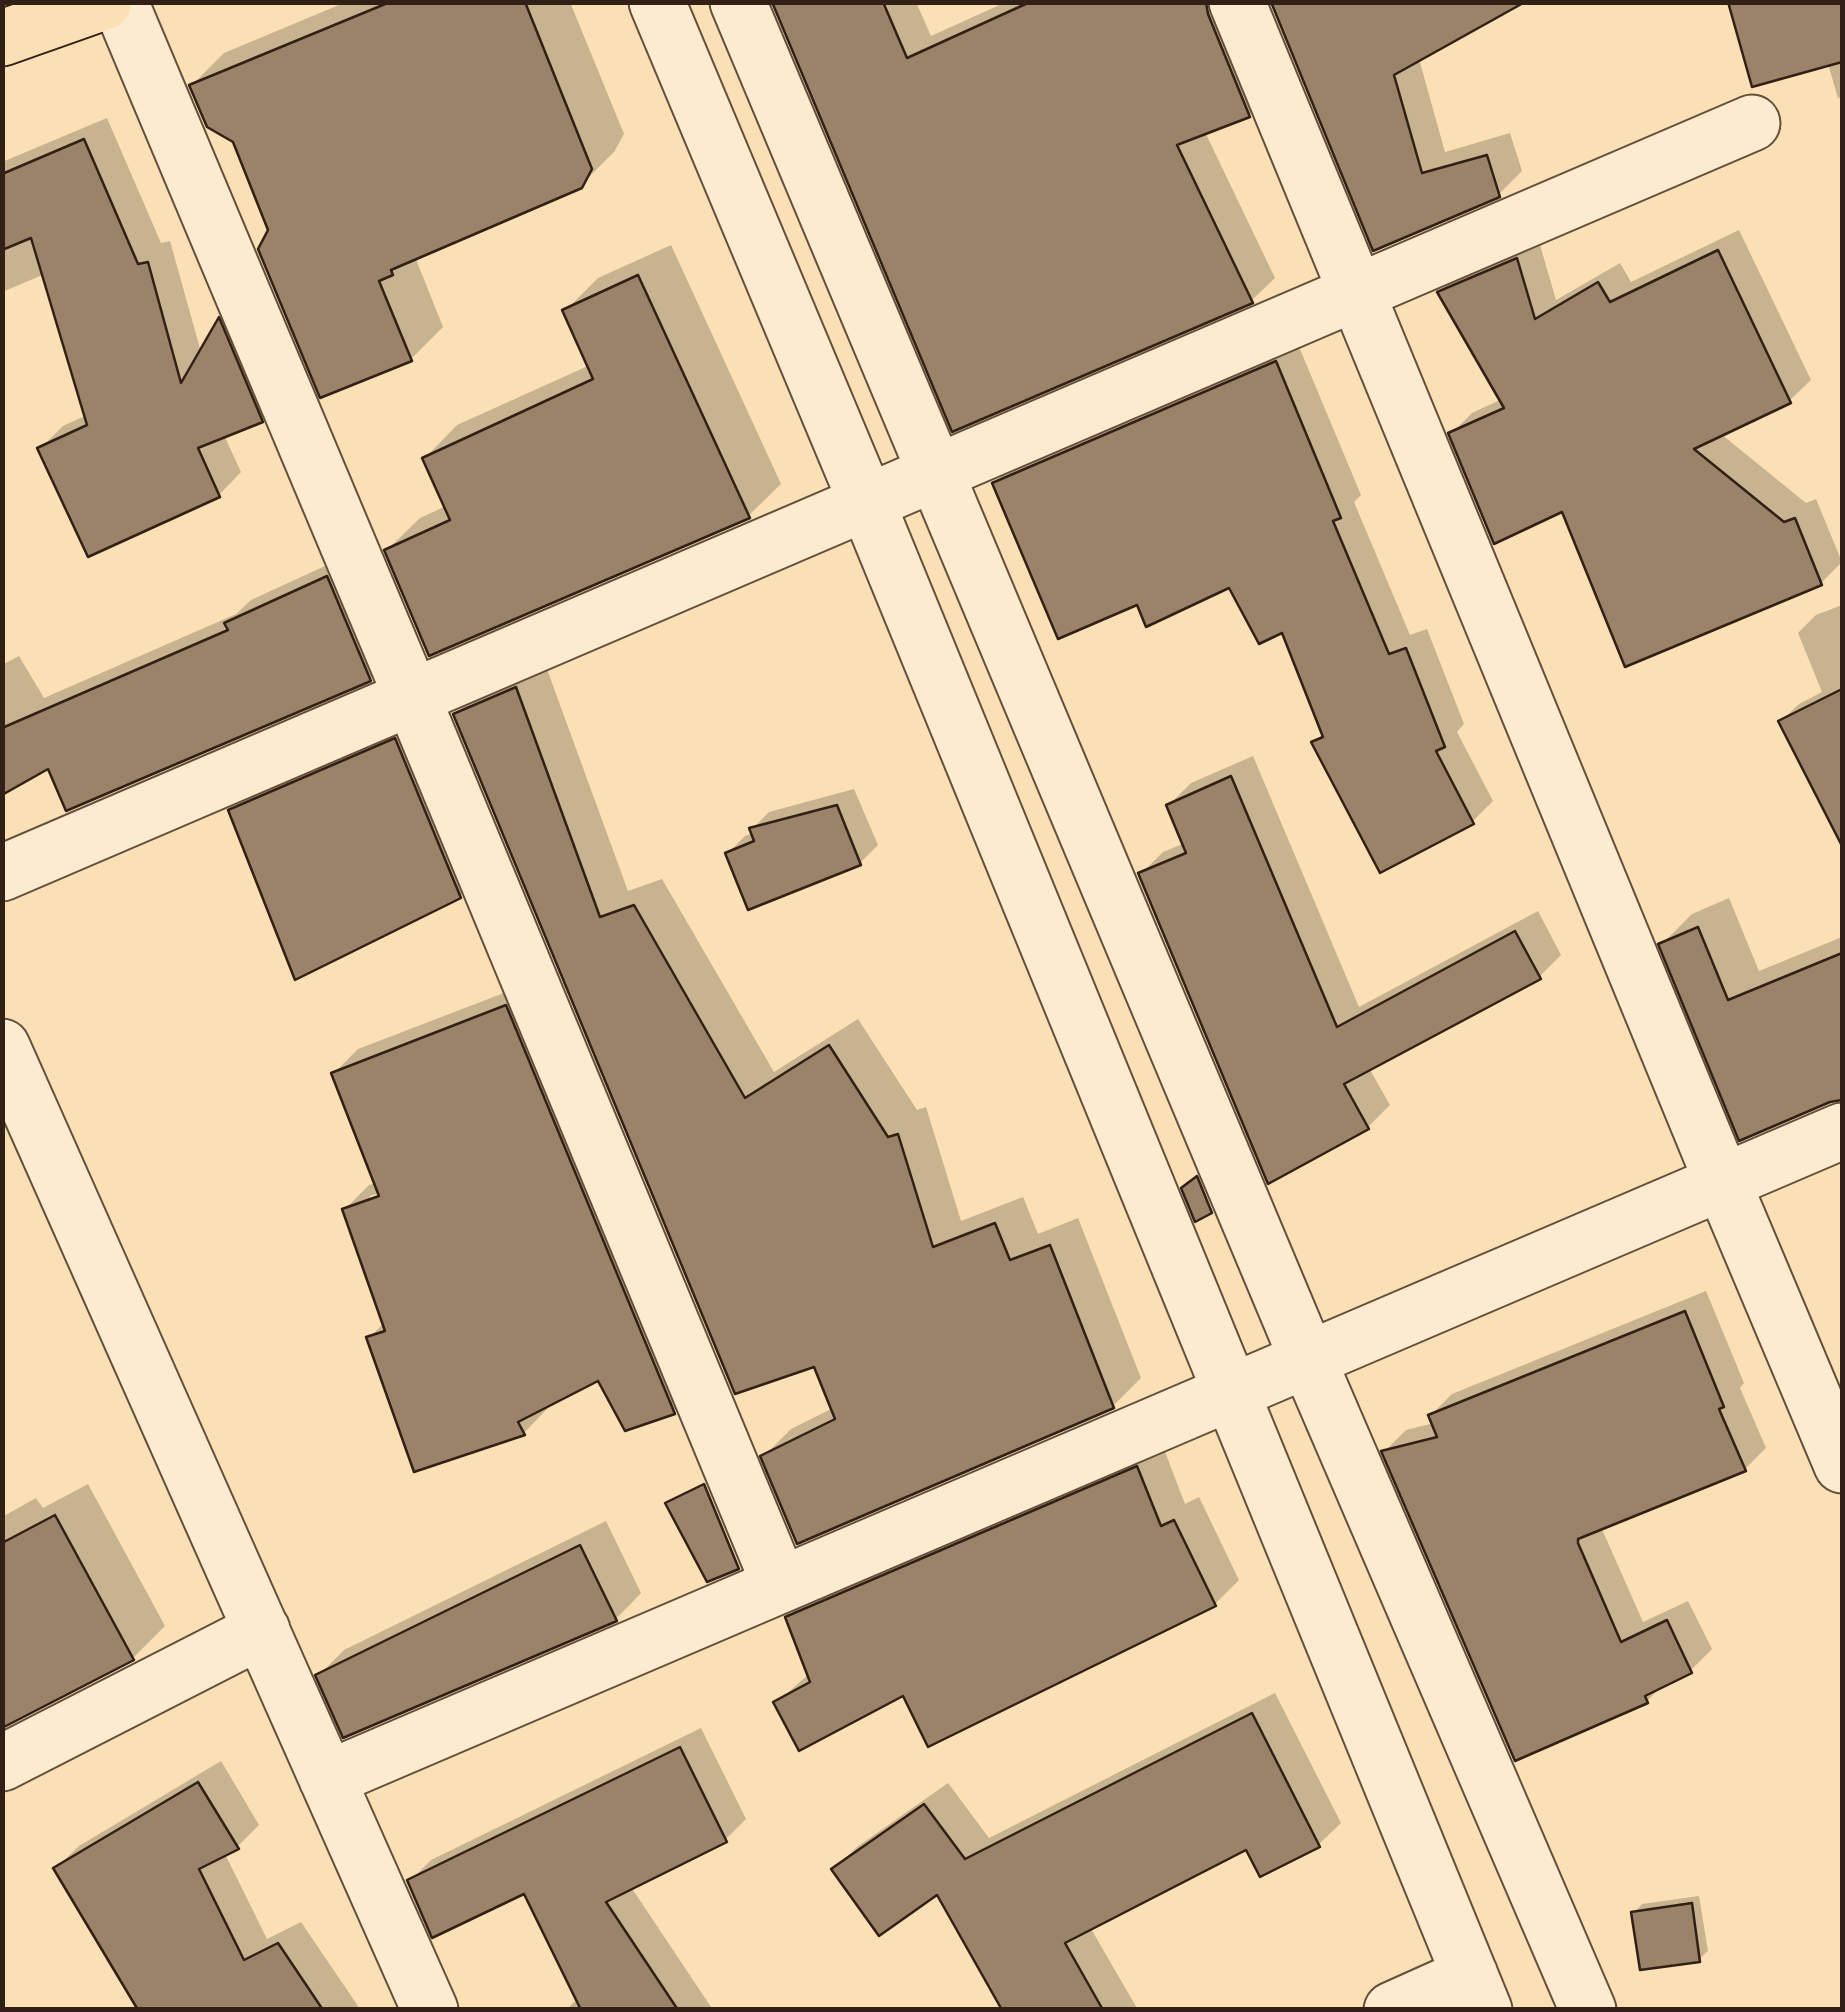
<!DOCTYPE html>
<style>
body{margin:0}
#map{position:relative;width:1845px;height:2012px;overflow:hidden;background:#fae0b4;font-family:Vollkorn,serif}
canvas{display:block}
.frame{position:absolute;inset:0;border:5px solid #321f15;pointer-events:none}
</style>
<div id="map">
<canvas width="1845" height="2012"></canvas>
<div class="frame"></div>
</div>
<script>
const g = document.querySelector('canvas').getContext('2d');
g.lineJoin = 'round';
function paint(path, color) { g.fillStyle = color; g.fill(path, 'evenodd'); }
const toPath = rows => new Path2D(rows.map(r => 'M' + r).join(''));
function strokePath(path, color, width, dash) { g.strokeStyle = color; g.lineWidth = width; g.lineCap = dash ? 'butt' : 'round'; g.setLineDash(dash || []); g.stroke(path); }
const shadow = toPath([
 [346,2,570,2,624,134,614,152,580,186,415,257,443,327,411,359,271,231,235,141,192,85,224,53],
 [775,2,916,2,931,36,1006,2,1236,2,1273,91,1249,115,1205,132,1275,278,1251,301],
 [1274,2,1419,59,1445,152,1510,133,1522,171,1498,195,1375,248],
 [1730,2,1842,2,1842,97,1838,98,1828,64],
 [107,118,161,243,170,241,201,352,221,319,242,297,284,397,261,420,224,435,241,472,219,495,40,449,63,426,87,415,45,274,2,292,2,162],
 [1739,230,1811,380,1789,401,1721,434,1806,503,1816,499,1842,562,1821,583,1563,508,1451,434,1472,413,1502,399,1440,292,1461,271,1538,238,1556,300,1620,263,1631,282],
 [671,245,781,484,748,516,387,550,420,518,446,506,425,458,457,425,590,365,565,311,598,278],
 [1297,342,1361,495,1354,502,1410,635,1427,629,1464,724,1457,732,1493,801,1472,822,1314,743,1324,733,1284,630,1230,585,1138,602,995,483,1015,463],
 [351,554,393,655,370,679,49,765,2,792,2,665,19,656,44,698,236,614,251,600],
 [1842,605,1842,772,1815,786,1781,721,1799,704,1822,692,1798,633,1816,615],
 [544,661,628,891,662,879,774,1072,858,1019,917,1110,926,1107,961,1221,1023,1197,1038,1234,1078,1218,1141,1378,1113,1406,763,1457,791,1429,833,1408,815,1364,456,714,484,687],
 [421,714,486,870,460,896,231,811,257,785],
 [1253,756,1359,1007,1538,911,1561,955,1539,977,1369,1068,1390,1105,1368,1127,1141,874,1163,852,1185,843,1169,805,1191,783],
 [854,789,878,845,860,863,728,853,745,836,753,833,752,829,769,812],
 [1729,898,1759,971,1842,937,1842,1098,1830,1100,1661,945,1692,914],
 [530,983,698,1388,674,1412,599,1377,545,1405,547,1409,524,1433,369,1338,385,1322,345,1209,369,1185,376,1183,334,1073,358,1049],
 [390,1190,370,1202,370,1196],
 [1706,1291,1744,1383,1740,1388,1766,1448,1745,1469,1601,1527,1643,1622,1688,1601,1712,1649,1691,1670,1665,1683,1647,1701,1384,1452,1406,1430,1434,1423,1431,1415,1452,1394],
 [1162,1444,1185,1504,1199,1497,1239,1580,1215,1604,904,1693,776,1703,809,1674,787,1618,812,1593],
 [88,1484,165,1626,133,1658,2,1725,2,1517,36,1498,43,1508],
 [606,1521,641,1593,616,1619,318,1676,344,1650],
 [1275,1693,1341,1823,1318,1845,1247,1847,1090,1927,1138,2010,1006,2010,938,1891,834,1870,857,1847,948,1783,989,1838],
 [701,1728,746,1819,725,1840,631,1887,713,2010,572,2010,570,2006,578,1998,526,1890,410,1881,431,1860],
 [221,1761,259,1825,237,1847,225,1854,267,1939,301,1922,358,2006,355,2010,160,2010,56,1868,79,1846],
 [1699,1896,1708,1951,1699,1959,1634,1913,1642,1904]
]);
const building = toPath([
 [390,2,525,2,592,169,582,188,391,270,393,275,379,281,412,361,320,398,258,249,268,230,233,142,207,127,189,85,390,2],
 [772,2,883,2,907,58,1030,2,1206,2,1208,14,1250,117,1177,145,1253,303,952,432,772,2],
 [1271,2,1525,2,1394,75,1422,173,1487,155,1500,197,1373,251,1271,2],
 [1728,2,1842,2,1842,62,1752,87,1728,2],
 [84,139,138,264,148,262,181,383,219,317,263,422,198,448,220,497,88,557,37,448,87,425,31,238,2,250,2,174,84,139],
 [1718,250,1791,403,1694,449,1784,522,1795,518,1822,585,1625,667,1562,512,1494,544,1448,433,1504,408,1437,292,1517,258,1535,319,1598,282,1610,302,1718,250],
 [638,275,750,518,429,656,384,550,450,520,422,458,593,379,562,310,638,275],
 [1276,361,1341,518,1333,521,1389,654,1406,648,1445,747,1436,751,1474,824,1380,873,1311,742,1323,737,1282,633,1259,644,1229,588,1146,627,1137,605,1058,639,992,483,1276,361],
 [327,576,371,681,66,811,48,769,2,795,2,728,228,630,224,623,327,576],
 [516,687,600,917,634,905,745,1098,829,1045,888,1137,898,1134,933,1247,995,1223,1010,1260,1050,1245,1114,1408,797,1544,760,1456,835,1419,814,1367,735,1394,453,714,516,687],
 [1842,689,1842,846,1778,721,1842,689],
 [395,738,461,898,295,980,228,810,395,738],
 [1231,776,1337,1027,1515,931,1541,979,1344,1084,1369,1129,1268,1184,1138,873,1186,853,1166,805,1231,776],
 [837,805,861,865,748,910,725,853,754,841,749,828,837,805],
 [1698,927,1728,1000,1842,953,1842,1100,1830,1102,1739,1141,1658,944,1698,927],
 [506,1005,675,1414,625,1431,598,1381,518,1422,525,1435,414,1472,366,1337,385,1331,342,1209,379,1196,331,1073,506,1005],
 [1197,1176,1212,1213,1195,1222,1181,1188,1197,1176],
 [1685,1311,1724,1407,1719,1409,1746,1471,1578,1539,1578,1543,1621,1642,1667,1620,1692,1673,1645,1696,1648,1703,1515,1761,1381,1451,1437,1437,1428,1415,1685,1311],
 [1137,1466,1161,1526,1174,1520,1216,1606,928,1747,903,1696,799,1751,773,1702,810,1682,785,1617,1137,1466],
 [704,1484,739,1569,707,1582,665,1503,704,1484],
 [55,1515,134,1660,2,1728,2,1543,55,1515],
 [580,1545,617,1621,343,1738,315,1675,580,1545],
 [1252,1713,1320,1847,1260,1877,1246,1850,1065,1943,1103,2010,1002,2010,937,1895,879,1936,831,1869,924,1804,965,1859,1252,1713],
 [680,1747,727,1842,606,1902,678,2010,581,2010,524,1894,432,1938,407,1880,680,1747],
 [198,1782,239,1849,199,1869,244,1960,278,1943,323,2010,138,2010,53,1868,198,1782],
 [1692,1903,1700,1962,1640,1970,1631,1912,1692,1903]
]);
const minor = toPath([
 [120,2,412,697,780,1585],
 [657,2,867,503,1484,2010],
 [738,2,1308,1360,1588,2010],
 [1237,2,1723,1183,1842,1465],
 [2,873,1752,123],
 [2,1047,430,2010],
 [2,1763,262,1630],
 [327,1779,1842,1131],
 [1392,2010,1470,1975]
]);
const major = toPath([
 [2,38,104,2]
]);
paint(shadow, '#0003');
paint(building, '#9a8368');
strokePath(building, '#321f15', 2.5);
strokePath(minor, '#644f3d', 59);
strokePath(major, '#321f15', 59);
strokePath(minor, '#fcebce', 55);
strokePath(major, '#fae0b4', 55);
</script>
